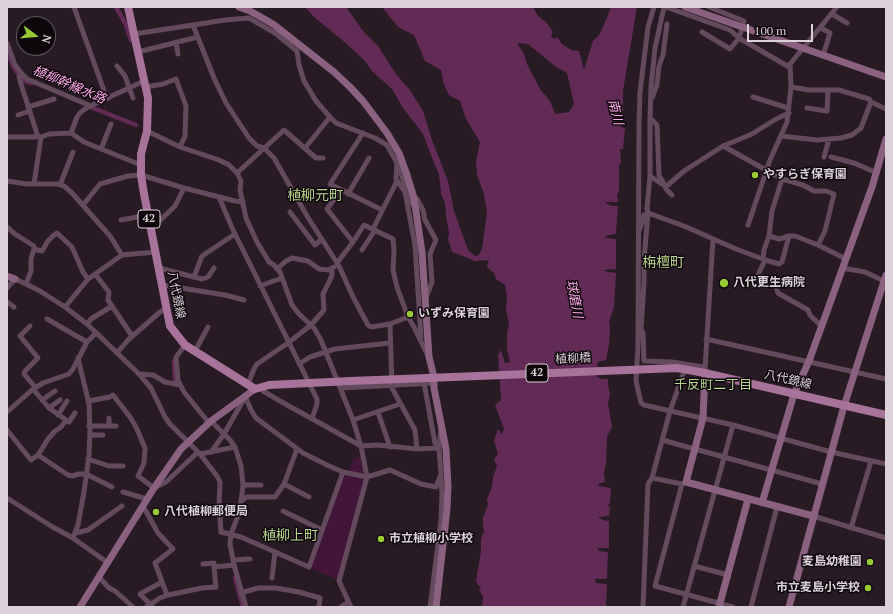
<!DOCTYPE html>
<meta charset="utf-8">
<style>
body{margin:0}
#map{position:relative;width:893px;height:614px;overflow:hidden;background:#281b24;font-family:"PT Serif",serif}
canvas{display:block}
.frame{position:absolute;inset:0;border:8px solid #dbd1d8;pointer-events:none}
.north{position:absolute;left:16px;top:16px;width:40px;height:40px;box-sizing:border-box;background:#0d070b;border:1px solid #5f585d;border-radius:50%;rotate:106deg;font-size:11px;font-weight:700;line-height:16px;text-align:center;color:#dbd1d8}
.north::after{content:'';display:block;margin:auto;width:14px;height:18px;background:#9acb35;clip-path:polygon(50% 0,100% 100%,50% 72%,0 100%)}
.scale{position:absolute;left:747px;top:24px;width:66px;height:18px;box-sizing:border-box;border:2px solid #dbd1d8;border-top:0;padding-left:5px;font-size:12px;line-height:14px;white-space:nowrap;color:#dbd1d8;-webkit-text-stroke:3px #0d070b;paint-order:stroke}
</style>
<div id="map">
<canvas width="893" height="614"></canvas>
<div class="frame"></div>
<div class="north">N</div>
<div class="scale">100 m</div>
</div>
<script>
const g = document.querySelector('canvas').getContext('2d');
g.lineJoin = 'round';
function paint(path, color) { g.fillStyle = color; g.fill(path, 'evenodd'); }
const toPath = rows => new Path2D(rows.map(r => 'M' + r).join(''));
function strokePath(path, color, width, dash) { g.strokeStyle = color; g.lineWidth = width; g.lineCap = dash ? 'butt' : 'round'; g.setLineDash(dash || []); g.stroke(path); }
function label(font, color, halo, rows, align = 'center') {
  g.font = font + ' "PT Serif","Noto Sans JP",serif'; g.lineWidth = 3; g.setLineDash([]); g.textBaseline = 'middle'; g.strokeStyle = halo; g.fillStyle = color; for (const [text, x, y, turn = 0] of rows) {
    g.save(); g.translate(x, y); g.rotate((+turn || 0) * Math.PI / 180); g.textAlign = isNaN(turn) ? turn : align; if (halo) g.strokeText(text, 0, 0); g.fillText(text, 0, 0); g.restore();
  }
}
const green = toPath([
 [360,457,364,478,355,516,338,580,310,568,343,473,349,471,354,458]
]);
const water = toPath([
 [305,7,346,7,363,31,378,46,396,74,410,90,423,111,432,140,448,181,454,211,468,250,474,255,478,256,482,249,487,213,484,194,477,175,476,161,480,142,466,119,460,101,449,95,444,85,441,70,425,61,414,35,398,27,382,7,533,7,538,16,546,22,553,32,551,36,554,39,557,37,562,44,571,50,579,51,584,70,593,41,600,34,611,7,637,7,623,91,623,114,619,120,621,127,625,128,623,149,620,149,621,163,619,166,619,191,617,195,618,202,607,202,605,203,613,206,618,206,616,234,605,236,606,238,616,239,616,269,603,270,608,272,616,273,614,307,609,322,610,328,609,345,606,360,598,362,596,376,602,379,608,379,608,385,610,394,608,403,612,427,607,437,606,463,604,473,605,482,598,484,599,486,611,488,610,503,607,506,610,507,609,516,598,517,603,520,609,521,609,548,597,548,599,551,608,552,607,579,595,579,596,583,607,584,606,607,482,607,483,596,479,590,481,587,478,585,476,581,481,551,481,540,482,535,485,531,483,529,483,517,488,505,487,499,492,487,493,477,497,466,494,459,498,454,494,441,498,429,502,434,504,429,495,405,501,400,498,355,501,350,505,363,510,362,507,350,507,334,509,323,506,310,507,297,505,285,496,279,494,273,487,267,489,260,475,261,452,252,448,239,449,233,446,216,445,203,441,193,439,175,433,160,423,134,403,108,392,89,372,71,364,60,341,39,314,17],
 [517,43,528,44,556,67,567,73,574,104,569,112,555,114,550,101,540,89,527,64,524,54]
]);
const canal = toPath([
 [116,7,126,25,131,40],
 [9,56,14,68,19,75,25,81,31,83],
 [88,106,136,125],
 [174,361,175,379,177,385],
 [235,578,243,607]
]);
const street = toPath([
 [74,7,107,99],
 [654,7,648,27,640,92,639,125,638,346,636,381,641,403,644,405,733,425,831,452,886,464],
 [664,7,655,48,651,87,650,118,650,176,647,208,648,213,684,226,736,249,763,259],
 [666,7,730,30,739,38,789,67],
 [832,14,847,23],
 [193,25,225,20,249,18,275,33,297,51,299,65,304,81,316,101,330,117,336,123,375,138,387,145,397,163,396,179,405,192,415,245,421,338],
 [821,28,830,33,823,56],
 [702,32,730,49,739,38,744,21,709,7],
 [134,34,193,25,214,78,226,103,249,138,257,146,264,148,274,158,307,216,339,266,353,297,368,325,371,327,390,324,408,317,414,327,428,356],
 [176,42,178,54],
 [7,43,15,65,22,74,27,79,91,106],
 [138,52,198,37],
 [117,66,125,76,133,98],
 [22,74,19,77,21,84,38,137],
 [146,87,163,84,176,79,186,106,185,136,180,147],
 [791,87,809,90,839,90,869,99,871,102],
 [753,97,788,108],
 [652,98,657,85,659,66,663,55,667,24],
 [28,107,54,99],
 [807,108,827,111,828,90],
 [789,113,776,119,752,134,723,146,782,179,803,185,814,191,826,191,834,194,825,231,818,245],
 [18,115,30,111],
 [650,118,657,125,659,175,665,186,668,185,684,171,723,146],
 [147,131,180,147,219,160,229,165,237,173,241,181,240,190,246,218,257,242,269,262,274,265,280,272,292,305,299,314,314,328,321,340,353,420,361,446,367,477,339,581,351,607],
 [71,133,84,142,141,165],
 [363,133,330,184,382,210],
 [781,136,817,140,841,138,852,135,861,128,871,102,886,109],
 [7,137,40,137],
 [305,148,330,117],
 [101,149,111,124],
 [824,157,829,139],
 [831,157,854,163,877,173],
 [398,166,413,205],
 [237,173,284,130,316,158,323,158],
 [650,176,665,186,666,189,672,195],
 [782,179,772,211,769,236,764,250,763,259,765,260,758,275,759,277,774,281,778,293,808,310,810,315,822,327],
 [7,181,27,184,59,184,64,186,72,193,110,236,122,255],
 [34,184,41,137,49,134,71,133,77,117,81,112,88,107,144,81],
 [60,185,73,152],
 [341,190,327,209,353,242],
 [348,194,369,158],
 [219,197,233,230,317,399,317,404,312,419],
 [414,198,417,199,423,210,425,220,436,240,430,254,432,282,426,298],
 [83,205,100,184,128,176,141,175,184,188,235,201,243,202],
 [290,212,315,245,322,239],
 [648,213,644,260,644,283,641,329,643,333,644,361,672,362,704,367],
 [121,220,148,215],
 [748,225,770,160,787,122,791,87,790,64,837,7],
 [7,227,15,234,34,246,34,249,42,251,48,241,54,235,57,233,72,247,83,272,88,279],
 [151,229,175,206,184,188],
 [373,229,397,181],
 [640,229,644,215,648,213],
 [769,236,779,239,789,236,795,236,818,245,846,259],
 [362,250,375,230],
 [765,260,779,264,782,262,789,236],
 [337,263,353,242,364,225,393,239,394,250,393,270,397,287,408,317],
 [159,268,194,277,202,256,235,234],
 [842,268,865,272,886,282],
 [277,269,286,261,292,258,308,261,319,269,328,270,334,267],
 [95,274,109,292,108,300,132,336],
 [194,277,202,279,208,277,214,268],
 [26,284,31,271,31,259,34,249],
 [162,285,225,295,244,300],
 [260,286,282,278],
 [7,288,15,279,26,284,40,291,65,307,87,324,139,374,151,388,165,417,170,424,200,454,235,447],
 [7,302,14,307],
 [65,307,88,279,122,255,156,252],
 [47,319,87,342],
 [87,324,91,319,112,306],
 [390,324,392,388,415,430,417,449],
 [30,326,20,336,38,358,25,371,24,374,35,387],
 [706,339,886,379],
 [185,345,176,357,178,380,184,392,209,423],
 [195,351,208,327],
 [117,353,128,340,160,312,166,308],
 [299,364,310,357,335,349,390,343],
 [705,369,713,239],
 [139,374,153,375,165,382,180,385],
 [248,384,254,369,257,364,288,343,311,325,324,310,323,294,330,280,332,275,332,269],
 [261,386,263,391,280,401,361,446,378,445,417,449,439,448,441,429],
 [341,388,434,383],
 [33,389,49,408,69,422,75,413],
 [245,396,251,410,256,418,303,453,329,466,343,472,367,477,390,470,421,484,436,487,441,474,439,448,435,443,424,383],
 [42,400,55,391],
 [88,401,110,397,113,395,130,417,136,427,145,448,144,463,138,476,154,488,166,482,198,452],
 [49,408,60,400],
 [7,412,33,389,43,383,69,374,73,369,87,342,96,333],
 [378,412,390,447],
 [58,415,67,401],
 [109,418,109,426],
 [353,420,400,404],
 [211,421,230,440,235,447,241,466,243,485,242,494,239,513,231,534,230,544,234,565,246,607],
 [89,426,116,426],
 [7,430,31,460,38,455,48,439,55,431,61,427,66,420],
 [90,435,103,435],
 [662,440,822,484],
 [211,452,224,434,244,399],
 [200,454,217,476,220,482,219,505,221,532,241,537,309,567,343,472],
 [38,455,68,475,72,476,79,474,86,474,112,487],
 [88,459,109,466,123,466],
 [652,478,682,484],
 [686,482,682,484,655,586,733,607],
 [284,484,309,497],
 [243,485,261,485],
 [123,492,147,499],
 [7,498,51,526,73,538,108,563],
 [241,501,247,497,275,497,284,484,297,449],
 [143,506,158,533,173,549,155,563,167,595],
 [283,511,322,530],
 [813,516,886,538],
 [851,528,871,461],
 [76,533,88,530,122,506],
 [73,538,78,525,84,492,89,456,90,431,89,404,78,358],
 [233,560,250,559],
 [203,564,214,563,214,567],
 [694,566,728,575],
 [99,577,109,588,115,591,133,607],
 [272,578,275,552],
 [241,593,258,588,275,588,299,592,320,598,319,607],
 [146,607,160,598,168,595,202,588,216,587,214,567,234,565],
 [153,607,140,594,162,582],
 [341,607,348,602],
 [430,607,441,521,442,493,441,477],
 [643,607,648,484,652,478,670,411,685,369],
 [683,607,733,425],
 [751,607,777,507]
]);
const secondary = toPath([
 [239,7,250,11,273,24,334,72,350,87,363,101,387,133,399,153,407,175,414,198,422,252,429,357,434,377,434,388,446,449,448,486,447,509,436,607],
 [685,7,886,77],
 [7,276,15,279],
 [705,373,703,418,686,482,813,516],
 [762,503,794,394,809,361,872,187,886,139],
 [80,607,154,488,181,449,211,421,255,389],
 [719,607,748,499],
 [789,607,844,406,886,275]
]);
const primary = toPath([
 [128,7,148,98,147,131,141,154,141,175,144,194,170,326,185,345,255,389,269,385,351,381],
 [428,378,677,368,705,373,886,415]
]);
const primaryBridge = toPath([
 [351,381,428,378]
]);
const markers = [
 [755,175,4,"#9acb35"],
 [724,283,5,"#9acb35"],
 [410,314,4,"#9acb35"],
 [156,512,4,"#9acb35"],
 [381,539,4,"#9acb35"],
 [870,562,4,"#9acb35"],
 [868,588,4,"#9acb35"]
];
const shields = [
 [149,219,22],
 [537,373,22]
];
const shieldNames = [
 ["42",149,219],
 ["42",537,373]
];
const poiNames = [
 ["やすらぎ保育園",763,175],
 ["八代更生病院",733,283],
 ["いずみ保育園",418,314],
 ["八代植柳郵便局",164,512],
 ["市立植柳小学校",389,539],
 ["麦島幼稚園",862,562,"right"],
 ["市立麦島小学校",860,588,"right"]
];
const streetNames = [
 ["八代鏡線",176,295,79],
 ["植柳橋",573,359,-3],
 ["八代鏡線",788,380,13]
];
const waterNames = [
 ["植柳幹線水路",69,85,23],
 ["南川",615,112,76],
 ["球磨川",574,299,79]
];
const neighbourhoodNames = [
 ["千反町二丁目",713,385]
];
const quarterNames = [
 ["植柳元町",315,196],
 ["栴檀町",663,263],
 ["植柳上町",290,536]
];
paint(green, '#431639');
paint(water, '#622b56');
strokePath(canal, '#622b56', 4.5);
strokePath(street, '#644a5d', 5);
strokePath(secondary, '#8a617f', 7);
strokePath(primary, '#a8739a', 8);
strokePath(primaryBridge, '#a8739a', 8);
for (const [x, y, r, color] of markers) { const dot = new Path2D(); dot.arc(x, y, r, 0, 2 * Math.PI); g.fillStyle = color; g.fill(dot); strokePath(dot, '#0d070b', 1.5); }
for (const [x, y, w] of shields) { const box = new Path2D(); box.roundRect(x - w / 2, y - 9, w, 18, 3); g.fillStyle = '#0d070b'; g.fill(box); strokePath(box, '#dbd1d8', 1); }
label('bold 11px', '#dbd1d8', null, shieldNames);
label('bold 12px', '#dbd1d8', '#0d070b', poiNames, 'left');
label('12px', '#dbd1d8', '#0d070b', streetNames);
label('italic 13px', '#ffa8e9', '#0d070b', waterNames);
label('13px', '#b7d48d', '#0d070b', neighbourhoodNames);
label('14px', '#b7d48d', '#0d070b', quarterNames);
</script>
